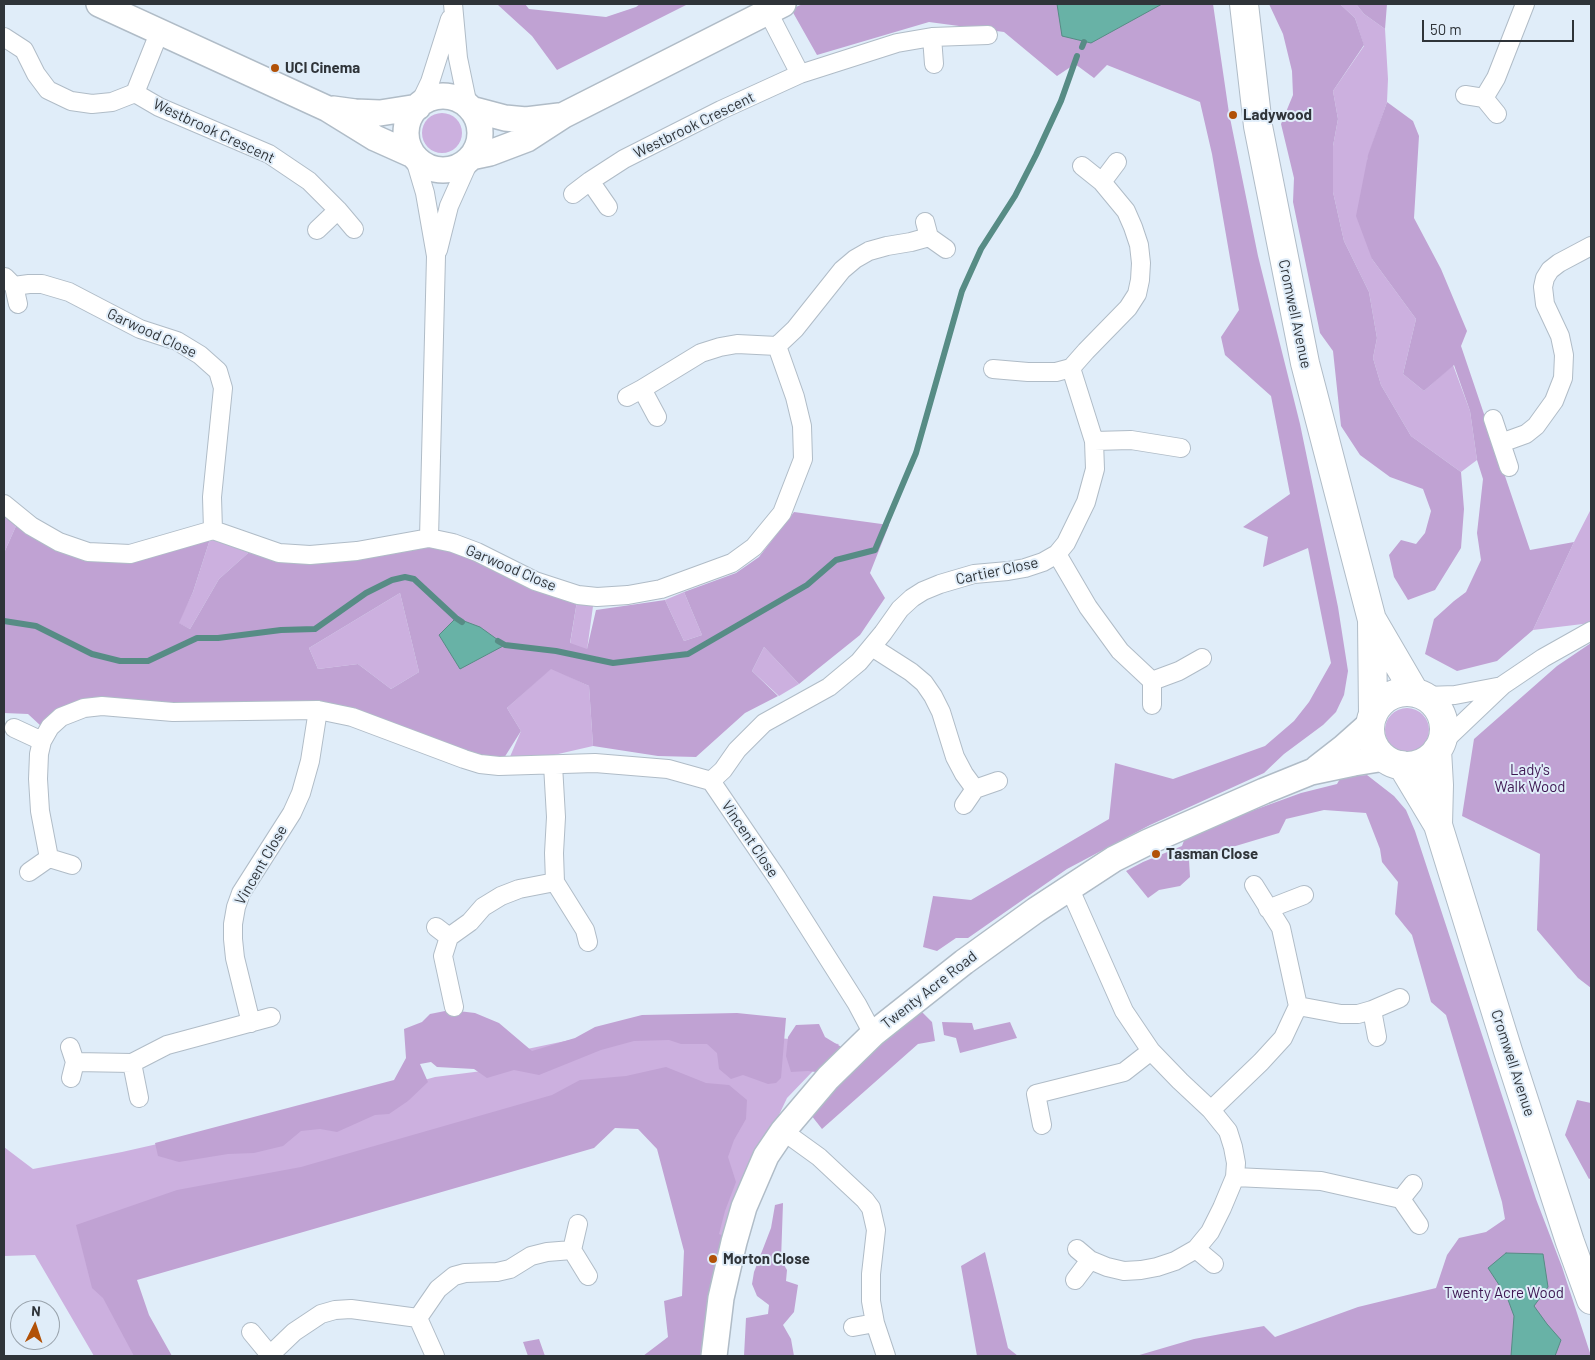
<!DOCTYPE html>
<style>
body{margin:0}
#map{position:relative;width:1595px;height:1360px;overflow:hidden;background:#e0edf9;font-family:Barlow,sans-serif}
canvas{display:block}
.frame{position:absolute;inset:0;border:5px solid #2f3439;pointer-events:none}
.north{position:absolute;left:10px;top:1300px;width:50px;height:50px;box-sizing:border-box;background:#e0edf9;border:1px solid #99a3ac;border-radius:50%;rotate:4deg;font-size:14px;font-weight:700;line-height:20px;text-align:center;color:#2f3439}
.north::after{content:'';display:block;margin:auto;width:18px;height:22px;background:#b15107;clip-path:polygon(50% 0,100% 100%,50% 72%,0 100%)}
.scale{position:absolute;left:1422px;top:20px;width:152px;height:22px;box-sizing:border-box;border:2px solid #2f3439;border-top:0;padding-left:6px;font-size:15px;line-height:18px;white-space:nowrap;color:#2f3439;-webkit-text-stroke:4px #e0edf9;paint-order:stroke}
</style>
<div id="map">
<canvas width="1595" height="1360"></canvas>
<div class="frame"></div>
<div class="north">N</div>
<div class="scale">50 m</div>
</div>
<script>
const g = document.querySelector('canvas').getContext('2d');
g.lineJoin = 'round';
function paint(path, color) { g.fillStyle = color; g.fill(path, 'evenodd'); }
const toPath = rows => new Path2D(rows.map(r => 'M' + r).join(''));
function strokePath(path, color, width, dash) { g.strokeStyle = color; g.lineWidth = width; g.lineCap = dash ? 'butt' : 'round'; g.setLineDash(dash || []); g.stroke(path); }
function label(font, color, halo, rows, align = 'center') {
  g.font = font + ' Barlow,sans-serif'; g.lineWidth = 4; g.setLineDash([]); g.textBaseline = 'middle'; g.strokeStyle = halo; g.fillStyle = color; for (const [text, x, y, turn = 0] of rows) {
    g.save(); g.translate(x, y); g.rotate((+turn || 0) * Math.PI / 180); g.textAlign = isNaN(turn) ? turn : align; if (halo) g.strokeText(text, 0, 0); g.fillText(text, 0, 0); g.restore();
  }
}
const green = toPath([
 [1340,4,1356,4,1364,14,1385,29,1388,79,1387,102,1367,160,1372,259,1416,319,1403,374,1424,391,1453,365,1470,411,1477,460,1461,472,1411,436,1381,385,1373,358,1377,338,1369,292,1344,241,1333,192,1333,146,1338,119,1333,91,1364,46,1355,18],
 '422 133a20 20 0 1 1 40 0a20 20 0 1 1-40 0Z',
 [4,504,20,517,4,553],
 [1591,509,1591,623,1533,630,1574,542],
 [213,530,257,545,219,579,190,629,178,623,193,592],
 [684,592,702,635,684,641,665,600],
 [400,593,419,672,391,689,358,664,318,669,309,648],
 [578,595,594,599,587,650,570,644],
 [764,647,799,684,779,696,752,671],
 [551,668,589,686,593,746,506,766,521,731,507,708],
 '1385 730a22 22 0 1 1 44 0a22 22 0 1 1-44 0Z',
 [694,1014,769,1037,839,1044,787,1098,729,1220,715,1297,657,1093,100,1249,165,1356,94,1356,35,1255,4,1256,4,1147,33,1169,122,1152,352,1100,435,1077,490,1070,527,1049]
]);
const forest = toPath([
 [489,4,525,4,529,9,606,17,636,7,640,4,688,4,557,70,532,36,498,5],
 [803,4,1213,4,1229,113,1258,256,1300,424,1338,607,1348,671,1344,695,1336,712,1323,725,1284,754,1264,773,1150,825,1067,869,968,938,956,938,937,951,923,947,933,896,971,900,1109,819,1115,763,1173,779,1265,746,1294,721,1309,702,1331,663,1308,548,1263,567,1268,537,1243,527,1290,494,1271,396,1225,355,1221,337,1239,310,1212,154,1200,102,1107,65,1094,78,1075,64,1057,76,1004,32,929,22,817,55,791,9],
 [1269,4,1340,4,1355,18,1364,45,1333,91,1338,119,1333,146,1333,192,1344,241,1369,292,1377,338,1373,358,1381,385,1411,436,1461,472,1464,509,1461,548,1435,590,1408,600,1394,577,1389,555,1401,540,1416,544,1425,533,1431,511,1423,489,1390,477,1360,455,1341,426,1333,351,1320,333,1293,202,1294,178,1281,124,1293,95,1292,71,1283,34],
 [1356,4,1387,4,1385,29,1364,14],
 [1387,102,1413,121,1419,136,1414,218,1441,269,1467,331,1461,346,1530,550,1574,542,1533,630,1497,661,1457,671,1425,654,1434,619,1454,601,1466,592,1481,560,1477,533,1483,479,1477,460,1470,411,1454,365,1424,391,1403,374,1416,319,1372,259,1356,216,1368,155],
 [794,512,889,525,870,573,885,598,860,635,799,684,764,647,752,671,778,696,745,713,696,757,658,756,593,746,589,686,551,669,507,708,521,731,499,766,320,711,226,710,113,700,41,726,28,714,4,713,4,553,20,517,59,542,130,554,213,530,193,592,179,623,190,629,219,579,257,545,310,555,429,538,578,595,570,643,587,649,596,610,665,600,684,641,702,635,684,592,736,573,759,557],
 [400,593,419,672,391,689,358,664,318,669,309,648],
 [1591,643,1591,988,1578,978,1537,930,1540,854,1462,816,1474,739,1557,666],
 [1367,775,1394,796,1406,810,1415,831,1536,1199,1562,1267,1591,1356,1136,1356,1194,1339,1264,1326,1275,1337,1358,1307,1436,1288,1447,1255,1459,1238,1486,1232,1505,1219,1502,1202,1446,1015,1431,1002,1412,935,1395,914,1398,882,1382,862,1380,849,1366,813,1324,810,1286,819,1279,833,1189,860,1190,877,1180,886,1159,890,1148,898,1126,871,1143,862,1182,846,1186,835,1235,812,1246,813,1301,793,1337,784,1341,777],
 [450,1010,475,1013,499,1023,532,1051,575,1038,595,1027,642,1015,737,1013,786,1018,781,1078,776,1083,768,1084,743,1075,731,1079,719,1069,717,1053,707,1044,681,1044,669,1040,634,1041,601,1050,539,1075,514,1070,487,1078,474,1069,437,1067,431,1062,420,1064,428,1082,408,1101,389,1114,375,1115,337,1132,320,1129,301,1131,283,1146,254,1153,228,1154,179,1162,158,1156,155,1143,394,1080,406,1058,404,1029,422,1022,430,1014],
 [921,1011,932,1022,935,1041,918,1044,822,1129,811,1115,839,1084,884,1041],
 [942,1022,972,1023,974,1030,1010,1022,1017,1038,960,1053,956,1038,944,1035],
 [819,1024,825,1037,843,1048,823,1073,808,1071,791,1072,786,1056,788,1037,796,1025],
 [666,1067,706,1083,729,1085,747,1100,746,1119,734,1140,728,1157,736,1182,725,1211,719,1234,728,1238,708,1356,643,1356,668,1337,664,1301,682,1296,684,1251,657,1149,638,1129,615,1128,594,1148,137,1280,149,1315,172,1356,134,1356,103,1298,92,1288,76,1225,177,1190,301,1167,552,1095,580,1080,626,1076],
 [1577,1100,1591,1103,1591,1178,1589,1179,1565,1135],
 [783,1203,781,1260,787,1270,786,1281,798,1285,794,1312,783,1325,791,1339,794,1356,744,1356,746,1318,768,1314,769,1305,757,1296,752,1284,754,1272,771,1228,775,1205],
 [985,1252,1008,1348,1018,1356,977,1356,961,1266],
 [539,1339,545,1356,528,1356,523,1342]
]);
const water = toPath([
 [1057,4,1162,4,1091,43,1062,36,1057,4],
 [456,618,480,627,505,645,460,669,439,635,456,618],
 [1506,1253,1543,1254,1548,1287,1534,1306,1547,1324,1561,1340,1555,1356,1511,1356,1514,1316,1507,1297,1488,1268,1506,1253]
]);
const stream = toPath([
 [1082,47,1084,42],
 [4,621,36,626,92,654,120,661,148,661,197,638,218,638,281,630,315,629,366,593,392,580,405,577,414,579,456,618,462,622],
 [498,641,505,645,556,651,613,663,688,654,807,585,836,560,875,550,916,453,962,291,981,249,1015,196,1036,155,1061,101,1077,56]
]);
const street = toPath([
 [453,4,458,58,468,106],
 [768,12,800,74],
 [4,37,24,50,36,74,48,90,71,101,92,104,112,102,135,93,159,33],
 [934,64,932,37,988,35],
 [135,93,159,107,269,154,309,181,338,210],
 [1465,95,1484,98,1497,114],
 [1484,98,1496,78,1525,4],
 [419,105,430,82,450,19],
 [414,156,425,193,436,256,429,538],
 [1082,166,1102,182,1117,162],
 [590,181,624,159,721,110,800,74,897,43,932,37],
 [573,194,590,181,608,207],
 [925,222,929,237,946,249],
 [317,230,338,210,354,229],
 [438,250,449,206,470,159],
 [5,277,14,286,18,304],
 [14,286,29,284,42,284,69,292,140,329,177,341,200,355,218,371,223,388,212,497,213,530],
 [993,369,1028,372,1056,372,1071,368,1086,351,1128,308,1137,294,1140,280,1141,263,1139,245,1133,227,1126,211,1102,182],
 [642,389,701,353,720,347,737,344,777,346,795,329,842,270,855,259,869,251,887,246,911,242,929,237],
 [627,397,642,389,657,417],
 [1493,419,1509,467],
 [1094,441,1131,440,1181,448],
 [1501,443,1526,434,1536,426,1554,401,1563,378,1564,355,1560,336,1545,304,1543,287,1545,278,1550,270,1559,263,1591,246],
 [4,504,31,526,59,542,88,552,130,554,213,530,279,553,310,555,357,551,429,538,453,543,477,552,535,581,578,595,597,597,628,595,661,589,732,563,754,547,782,513,803,459,802,426,795,397,777,346],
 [1057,554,1088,607,1120,651,1152,681],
 [872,647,911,672,924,683,933,696,941,712,955,757,964,774,975,789],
 [1426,696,1455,695,1502,686],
 [1152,705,1152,681,1179,671,1202,658],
 [14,728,42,741,39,754,38,779,40,811,49,858],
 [42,741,50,727,61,717,84,708,102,706,173,712,318,710,352,717,464,759,480,764,499,766,595,763,668,769,711,781,777,878,857,1004,873,1034],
 [1441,744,1503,685,1543,658,1591,631],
 [711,781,723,770,737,750,764,723,829,687,859,662,883,633,900,609,912,598,923,591,940,584,974,574,1008,571,1025,568,1043,562,1057,554,1066,543,1086,502,1095,469,1094,441,1071,368],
 [964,805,975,789,998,781],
 [29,872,49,858,72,865],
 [555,882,585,930,588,942],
 [1069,887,1124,1011,1151,1051,1180,1081,1211,1110,1228,1131,1233,1147,1236,1163,1235,1177,1222,1208,1210,1232,1196,1249,1175,1261,1157,1267,1141,1270,1124,1271,1107,1267,1090,1260],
 [1268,909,1304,895],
 [436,927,449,937,443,956,454,1007],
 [449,937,470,922,483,907,501,896,519,889,555,882,554,853,556,817,553,765],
 [1298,1006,1341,1014,1358,1014,1372,1010],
 [251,1023,235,958,233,939,233,924,236,907,241,893,292,813,301,793,310,761,318,710],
 [1377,1037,1372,1010,1400,998],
 [70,1047,75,1062,71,1078],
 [75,1062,132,1063,139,1098],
 [132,1063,167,1045,271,1017],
 [1211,1110,1261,1062,1283,1038,1298,1006,1281,928,1254,885],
 [1042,1125,1036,1094,1124,1072,1151,1051],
 [783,1131,819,1157,865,1200,871,1208,876,1230,871,1274,871,1301,875,1323],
 [1235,1177,1321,1181,1401,1199],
 [1413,1184,1401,1199,1419,1225],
 [578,1224,572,1250,588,1276],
 [1196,1249,1214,1264],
 [1075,1280,1090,1260,1077,1249],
 [418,1318,435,1356],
 [853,1327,875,1323,886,1356],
 [251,1332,270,1355],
 [269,1356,294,1332,321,1314,335,1310,351,1309,418,1318,438,1289,454,1276,465,1273,497,1272,510,1269,531,1256,547,1252,572,1250]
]);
const secondary = toPath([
 [99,4,328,109,375,138,413,155],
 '406 133a37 37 0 1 1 74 0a37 37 0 1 1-74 0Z',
 [333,109,355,112,380,113,418,107],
 [471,109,505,118,526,120,559,116],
 [471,157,490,153,527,139,564,115,783,4],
 [1317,768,1344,747,1371,723],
 [714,1356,721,1298,734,1242,744,1207,766,1156,783,1131,828,1078,873,1034,964,962,1036,910,1114,859,1148,842,1264,791,1311,772,1354,763,1385,758]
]);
const primary = toPath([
 [1244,4,1258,126,1305,363,1372,620,1373,715],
 [1373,621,1415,693],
 '1370 729a37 37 0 1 1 74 0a37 37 0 1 1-74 0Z',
 [1437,750,1439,785,1438,825],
 [1402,765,1438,825,1508,1051,1570,1242,1591,1300]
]);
const markers = [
 [275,68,5,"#b15107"],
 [1233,115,5,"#b15107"],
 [1156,854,5,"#b15107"],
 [713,1259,5,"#b15107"]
];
const poiNames = [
 ["UCI Cinema",285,68],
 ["Ladywood",1243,115],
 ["Tasman Close",1166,854],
 ["Morton Close",723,1259]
];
const streetNames = [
 ["Westbrook Crescent",694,125,-26],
 ["Westbrook Crescent",214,131,25],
 ["Cromwell Avenue",1295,314,78],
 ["Garwood Close",152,333,25],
 ["Garwood Close",511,568,23],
 ["Cartier Close",997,571,-12],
 ["Vincent Close",750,839,56],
 ["Vincent Close",261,865,-60],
 ["Twenty Acre Road",929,990,-38],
 ["Cromwell Avenue",1513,1063,72]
];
const parkNames = [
 ["Lady's",1530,770],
 ["Walk Wood",1530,787],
 ["Twenty Acre Wood",1504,1293]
];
paint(green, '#ccb0df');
paint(forest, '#c0a2d3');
paint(water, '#68b2a6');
strokePath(water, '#578c85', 1);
strokePath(stream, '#578c85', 6);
strokePath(street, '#b0bcc7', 20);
strokePath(secondary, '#b0bcc7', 28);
strokePath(primary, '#b0bcc7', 30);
strokePath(street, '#fff', 18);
strokePath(secondary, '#fff', 25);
strokePath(primary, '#fff', 28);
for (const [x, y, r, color] of markers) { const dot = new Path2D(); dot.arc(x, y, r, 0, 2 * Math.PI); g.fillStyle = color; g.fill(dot); strokePath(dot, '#e0edf9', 2); }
label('bold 15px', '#2f3439', '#e0edf9', poiNames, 'left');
label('15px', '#2f3439', '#e0edf9', streetNames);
label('15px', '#3e1752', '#e0edf9', parkNames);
</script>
